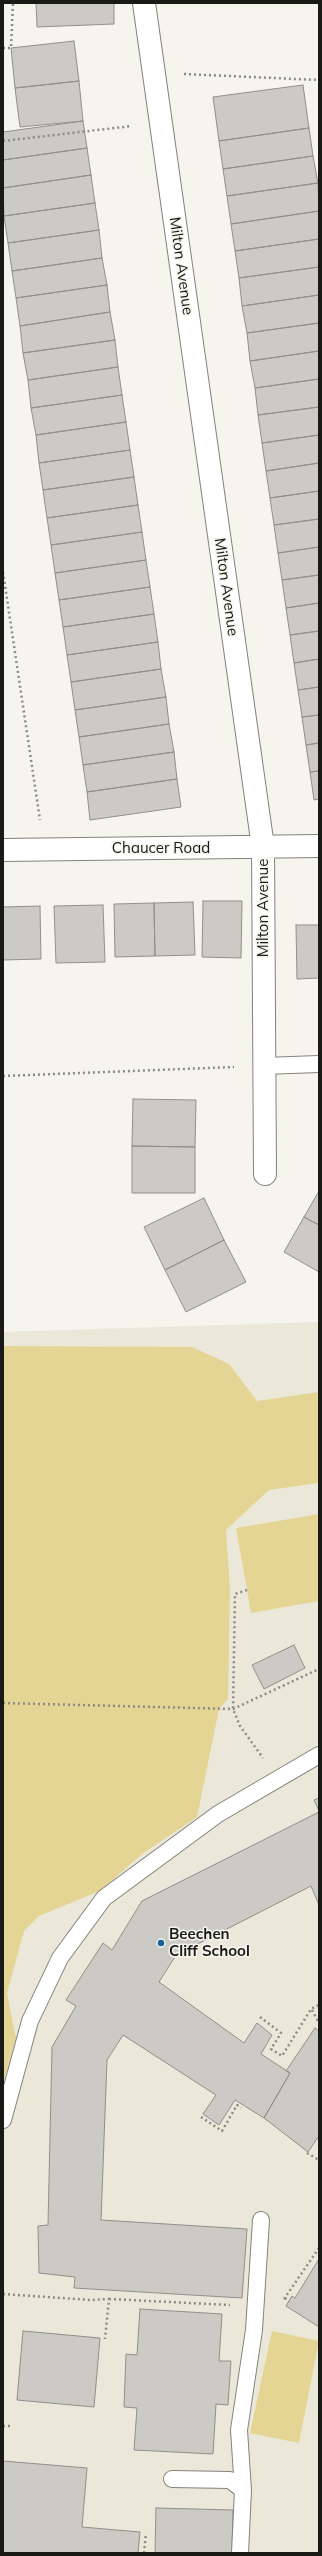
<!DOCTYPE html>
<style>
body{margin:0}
#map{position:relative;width:322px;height:2556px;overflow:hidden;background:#f5f4ed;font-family:Mulish,sans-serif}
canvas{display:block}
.frame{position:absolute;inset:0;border:4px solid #191916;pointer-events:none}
</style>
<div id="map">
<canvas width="322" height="2556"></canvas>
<div class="frame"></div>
</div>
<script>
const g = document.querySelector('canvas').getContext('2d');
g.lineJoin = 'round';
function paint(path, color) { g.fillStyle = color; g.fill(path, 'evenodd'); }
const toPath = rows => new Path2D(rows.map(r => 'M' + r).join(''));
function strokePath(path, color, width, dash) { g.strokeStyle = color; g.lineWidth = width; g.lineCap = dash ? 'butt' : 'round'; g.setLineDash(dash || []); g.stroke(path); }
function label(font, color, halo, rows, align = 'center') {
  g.font = font + ' Mulish,sans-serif'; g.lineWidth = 3; g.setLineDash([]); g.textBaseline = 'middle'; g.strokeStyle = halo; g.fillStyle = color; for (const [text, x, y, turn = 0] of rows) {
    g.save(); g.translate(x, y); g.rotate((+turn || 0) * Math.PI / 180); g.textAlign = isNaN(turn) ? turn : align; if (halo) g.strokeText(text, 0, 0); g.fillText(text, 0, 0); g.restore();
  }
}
const built = toPath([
 [319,1322,319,2553,3,2553,3,1332]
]);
const green = toPath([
 [3,1346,192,1347,229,1364,257,1401,319,1392,319,1483,269,1490,226,1530,230,1588,228,1699,219,1709,197,1817,142,1854,100,1891,39,1916,24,1931,7,1993,16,2038,3,2083],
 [319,1514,319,1601,251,1613,236,1528],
 [272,2331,319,2341,299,2443,250,2433]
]);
const building = toPath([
 [36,3,114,3,114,24,37,27,36,3],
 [74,41,79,81,15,88,11,48,74,41],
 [79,81,83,121,20,127,15,88,79,81],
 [303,85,309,128,219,141,213,97,303,85],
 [83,121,87,148,3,160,3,132,83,121],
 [309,128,313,156,223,169,219,141,309,128],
 [87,148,91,175,3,188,3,160,87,148],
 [313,156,318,183,227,196,223,169,313,156],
 [91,175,95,203,4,216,3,188,91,175],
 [318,183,319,211,231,224,227,196,318,183],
 [95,203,99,230,8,243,4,216,95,203],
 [319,211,319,239,235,251,231,224,319,211],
 [99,230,102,258,12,271,8,243,99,230],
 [319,239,319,267,239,278,235,251,319,239],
 [102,258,107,285,16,298,12,271,102,258],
 [319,267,319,295,242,306,239,278,319,267],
 [107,285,110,312,20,326,16,298,107,285],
 [319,295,319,323,247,333,242,306,319,295],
 [110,312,115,340,23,353,20,326,110,312],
 [319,323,319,351,250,361,247,333,319,323],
 [115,340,118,367,28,380,23,353,115,340],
 [319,351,319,379,255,388,250,361,319,351],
 [118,367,122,395,31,408,28,380,118,367],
 [319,379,319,407,258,415,255,388,319,379],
 [122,395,126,422,36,435,31,408,122,395],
 [319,407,319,435,262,443,258,415,319,407],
 [126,422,130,450,39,463,36,435,126,422],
 [319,435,319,463,266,471,262,443,319,435],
 [130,450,134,477,43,490,39,463,130,450],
 [319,463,319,491,270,498,266,471,319,463],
 [134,477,138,505,47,518,43,490,134,477],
 [319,491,319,519,274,525,270,498,319,491],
 [138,505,142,532,51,545,47,518,138,505],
 [319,519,319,547,278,553,274,525,319,519],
 [142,532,146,560,55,573,51,545,142,532],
 [319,547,319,575,282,580,278,553,319,547],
 [146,560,150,587,59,600,55,573,146,560],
 [319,575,319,603,286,608,282,580,319,575],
 [150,587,154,614,63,627,59,600,150,587],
 [319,603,319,631,290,635,286,608,319,603],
 [154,614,158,642,67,655,63,627,154,614],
 [319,631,319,659,294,663,290,635,319,631],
 [158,642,161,669,71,682,67,655,158,642],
 [319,659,319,687,298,690,294,663,319,659],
 [161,669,166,697,75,710,71,682,161,669],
 [319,687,319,715,302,717,298,690,319,687],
 [166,697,169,724,79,737,75,710,166,697],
 [319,715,319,743,306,745,302,717,319,715],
 [169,724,174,752,83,765,79,737,169,724],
 [319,743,319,771,310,772,306,745,319,743],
 [174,752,177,779,87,792,83,765,174,752],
 [319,771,319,799,314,800,310,772,319,771],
 [177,779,181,807,90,820,87,792,177,779],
 [203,901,242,901,241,958,202,957,203,901],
 [193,902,195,955,155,956,154,903,193,902],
 [154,903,155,956,115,957,114,904,154,903],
 [103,905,105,962,56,963,54,906,103,905],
 [40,906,41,959,3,960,3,907,40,906],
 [296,925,319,925,319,978,297,979,296,925],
 [133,1099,196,1100,195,1147,132,1146,133,1099],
 [132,1146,195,1147,195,1193,132,1193,132,1146],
 [319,1191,319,1225,304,1217,319,1191],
 [204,1198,224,1240,165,1270,144,1227,204,1198],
 [304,1217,319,1225,319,1272,284,1252,304,1217],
 [224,1240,246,1282,186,1312,165,1270,224,1240],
 [294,1645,305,1668,264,1689,252,1665,294,1645],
 [319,1798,319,1811,314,1800,319,1798],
 [319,1812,319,1905,311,1886,176,1955,159,1982,244,2043,257,2023,272,2035,261,2054,290,2073,264,2118,235,2100,219,2125,203,2114,216,2095,123,2035,107,2060,101,2220,247,2229,242,2298,74,2288,75,2277,39,2273,38,2226,48,2225,52,2047,76,2006,66,2000,103,1943,112,1950,142,1901,319,1812],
 [315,2028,319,2031,319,2136,308,2152,264,2118,290,2073,286,2071,315,2028],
 [319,2259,319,2327,286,2306,292,2296,295,2298,319,2259],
 [140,2309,222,2314,219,2361,231,2361,228,2405,216,2404,213,2454,134,2450,137,2408,124,2407,126,2354,137,2355,140,2309],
 [23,2331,100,2338,94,2407,17,2400,23,2331],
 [3,2461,87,2468,82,2527,140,2532,138,2553,3,2553,3,2461],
 [156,2508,233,2510,232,2553,155,2553,156,2508]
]);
const path = toPath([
 [3,48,11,48,13,3],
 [184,74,319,80],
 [3,141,132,126],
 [3,572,40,820],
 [3,1076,234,1067],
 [247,1590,235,1594,233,1709,240,1726,263,1758],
 [3,1703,233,1709,319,1669],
 [312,2010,319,2023],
 [260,2017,281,2033,271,2049,282,2056,311,2009,319,2005],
 [201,2117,222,2131,237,2105,241,2108],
 [307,2153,319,2160],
 [3,2294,91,2300,109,2299,105,2339],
 [285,2298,289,2302],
 [109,2299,230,2305],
 [284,2299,319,2248],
 [3,2426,10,2426],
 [144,2553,146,2533]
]);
const service = toPath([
 [264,1066,319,1064],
 [3,2120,30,2021,60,1958,104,1898,218,1814,319,1755],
 [172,2479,230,2480,243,2490],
 [240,2553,243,2490,239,2430,254,2330,261,2220]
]);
const minor = toPath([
 [144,3,263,847,265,1174],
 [3,850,319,846]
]);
const markers = [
 [161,1943,4,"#1d6297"]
];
const streetNames = [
 ["Milton Avenue",181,266,82],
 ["Milton Avenue",226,587,82],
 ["Chaucer Road",161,848],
 ["Milton Avenue",263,908,-90]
];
const poiNames = [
 ["Beechen",169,1934],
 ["Cliff School",169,1951]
];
paint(built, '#ebe8da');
paint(green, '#e5d594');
paint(building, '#cccac4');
strokePath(building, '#908f89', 1);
strokePath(service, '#84827c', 18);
strokePath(minor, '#84827c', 24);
strokePath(path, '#8b8a85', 2.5, [2, 3]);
strokePath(service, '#fff', 16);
strokePath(minor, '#fff', 22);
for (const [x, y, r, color] of markers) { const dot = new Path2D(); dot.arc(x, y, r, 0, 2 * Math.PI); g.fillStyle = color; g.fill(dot); strokePath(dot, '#f5f4ed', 1.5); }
label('15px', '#191916', '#f5f4ed', streetNames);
label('bold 15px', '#191916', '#f5f4ed', poiNames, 'left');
</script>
